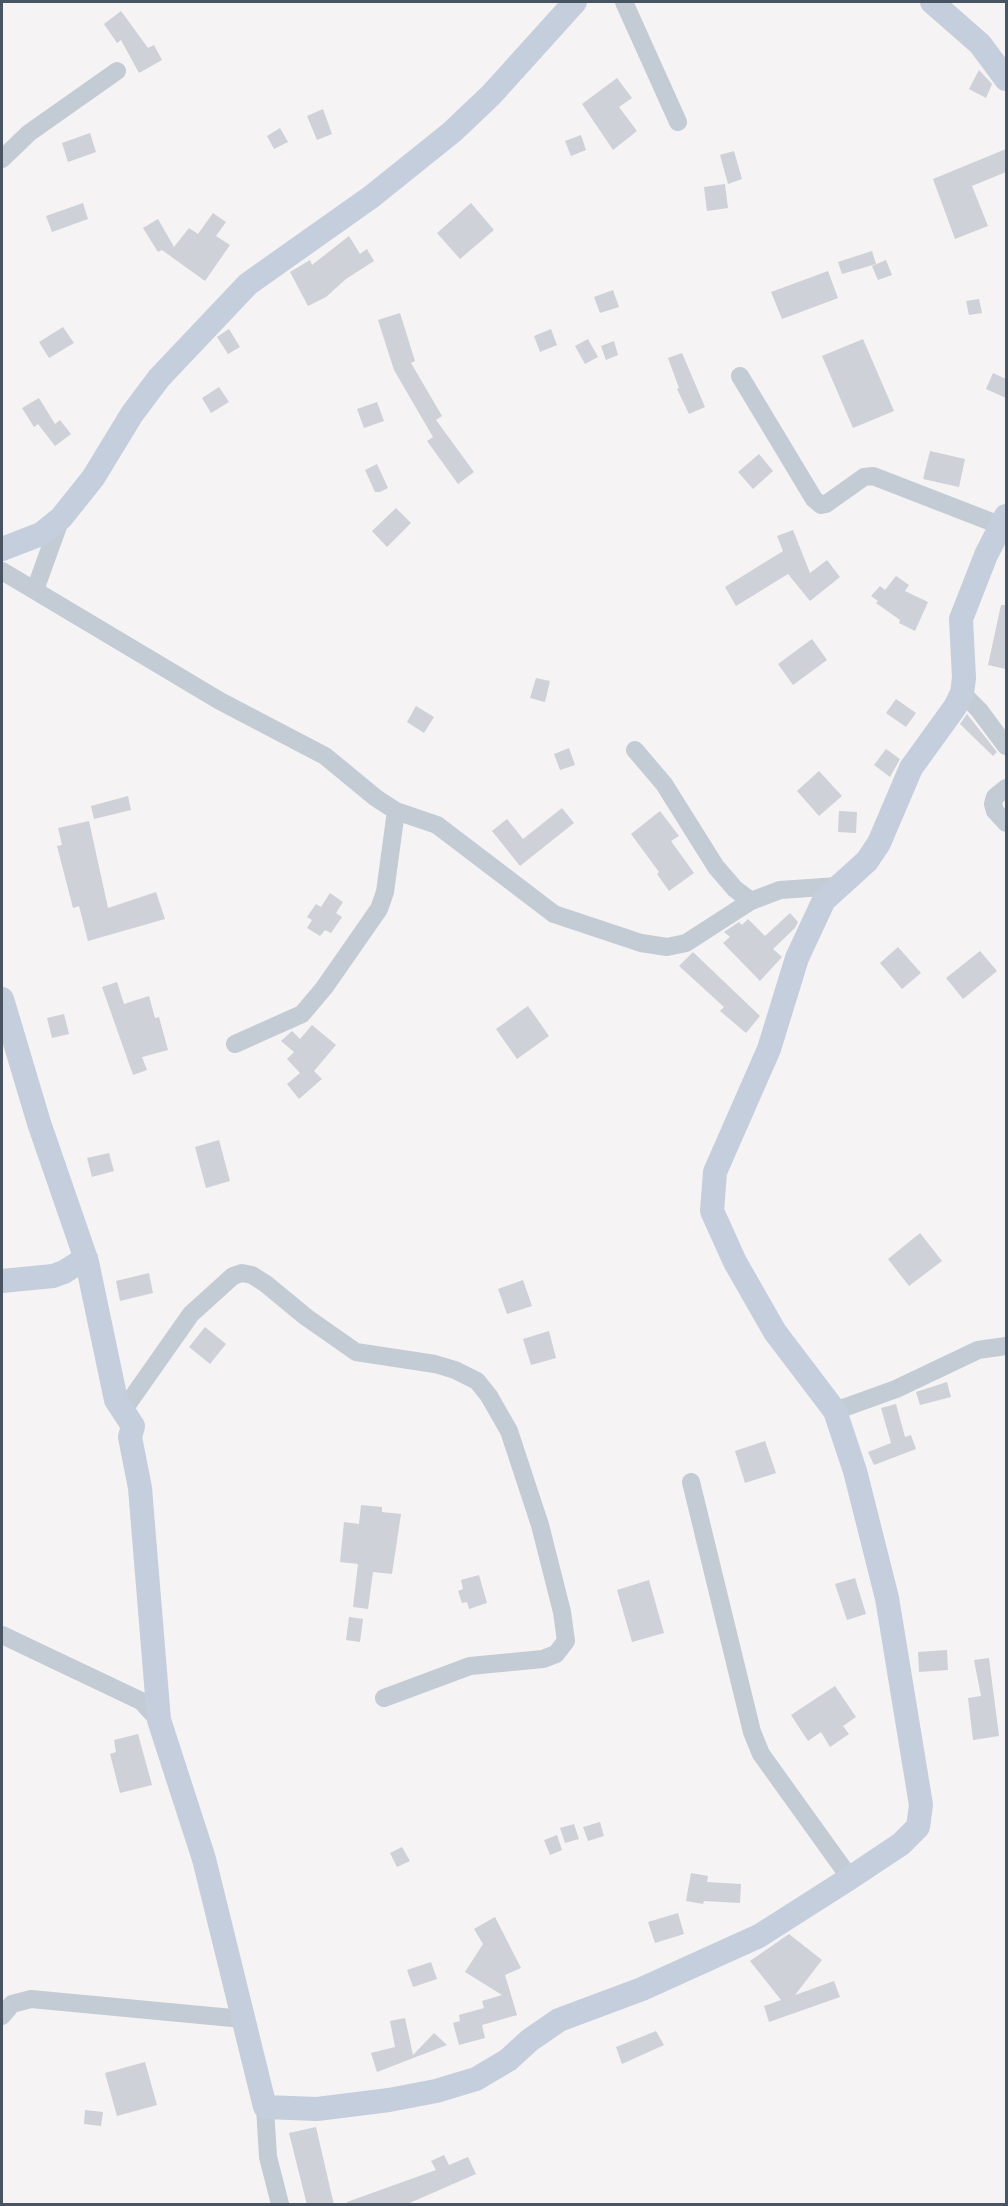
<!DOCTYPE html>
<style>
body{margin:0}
#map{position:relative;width:1008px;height:2206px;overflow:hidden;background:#f5f3f3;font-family:Ubuntu,sans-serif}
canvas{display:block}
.frame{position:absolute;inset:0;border:3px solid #495462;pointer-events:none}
</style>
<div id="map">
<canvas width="1008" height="2206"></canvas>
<div class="frame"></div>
</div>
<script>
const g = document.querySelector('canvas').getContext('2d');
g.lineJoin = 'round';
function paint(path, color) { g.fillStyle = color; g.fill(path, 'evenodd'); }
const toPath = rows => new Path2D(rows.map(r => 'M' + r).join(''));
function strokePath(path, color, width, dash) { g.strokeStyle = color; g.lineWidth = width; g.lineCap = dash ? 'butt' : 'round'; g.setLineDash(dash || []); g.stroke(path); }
const building = toPath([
 [121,11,148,48,154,45,162,60,139,73,121,40,117,43,104,24],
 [979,70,992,84,986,98,969,89],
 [617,78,632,98,619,107,637,131,613,150,582,104],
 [323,109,332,134,317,140,307,116],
 [280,128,288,142,274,149,267,136],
 [90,133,96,152,68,162,62,143],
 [581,135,586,150,571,156,565,141],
 [1006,149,1006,172,972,186,988,226,955,239,933,179],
 [734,151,742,179,728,184,720,155],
 [725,184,728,208,707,211,704,187],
 [83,203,88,219,52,232,46,216],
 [471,203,494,230,460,259,437,233],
 [213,213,226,222,216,236,230,245,205,281,162,250,158,252,143,228,158,219,174,247,189,228,198,234],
 [349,236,360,254,367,249,374,261,346,279,326,297,308,306,290,272,310,260,312,265],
 [872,251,876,264,842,274,838,262],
 [886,260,892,275,878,280,872,266],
 [828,271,838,298,782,319,771,292],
 [613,290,619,307,600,313,594,297],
 [979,299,982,313,969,315,966,301],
 [400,313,415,361,411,363,442,416,436,420,474,472,458,484,427,441,433,437,394,370,378,320],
 [63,327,74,343,49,358,39,342],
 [229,329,240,347,228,354,217,337],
 [551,329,557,345,540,352,534,336],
 [588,339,598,357,585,364,575,346],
 [863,339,894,411,853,428,822,356],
 [614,341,618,355,606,360,601,346],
 [682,353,705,407,689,414,677,389,679,388,668,358],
 [993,373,1006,379,1006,398,986,389],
 [219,387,229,402,211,413,202,398],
 [39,398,55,424,60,420,71,434,55,446,38,424,34,427,22,408],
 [377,402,384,421,364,428,357,409],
 [930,451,965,459,959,487,923,479],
 [759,454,773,471,753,489,738,472],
 [377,464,388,488,380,492,375,492,365,470],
 [396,508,411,523,387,547,372,531],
 [793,530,810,573,827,560,840,577,810,601,788,574,736,606,725,587,783,551,777,536],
 [896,576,909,585,905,591,928,602,915,631,899,623,900,620,876,603,878,601,871,596,880,586,885,590],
 [1001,605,1006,605,1006,669,988,665],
 [812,639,827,660,793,685,778,664],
 [536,678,550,681,545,702,530,698],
 [896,699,916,713,906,727,886,713],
 [416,706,434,717,424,733,407,722],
 [967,714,997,752,993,756,960,724],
 [569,748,575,765,560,770,554,754],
 [886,749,900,759,890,777,874,765],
 [819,771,842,796,819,816,797,791],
 [128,796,131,810,94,819,91,806],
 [562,808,574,823,520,866,492,831,507,819,523,839],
 [660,811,679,836,671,841,694,873,669,891,657,874,659,872,631,834],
 [839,811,857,812,856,833,838,832],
 [89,821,108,908,156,892,165,919,88,941,79,906,73,908,57,846,62,845,58,828],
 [330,893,343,902,336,913,342,917,331,933,325,930,320,936,307,928,312,920,307,917,316,904,321,907],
 [790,913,798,922,795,928,773,949,782,957,760,981,723,943,730,937,724,932,739,922,742,925,748,919,765,936],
 [898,947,921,973,902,989,880,963],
 [980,951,997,971,963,999,946,978],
 [693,952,760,1016,746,1033,720,1011,724,1007,679,966],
 [117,982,124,1004,149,996,155,1018,159,1017,168,1050,142,1057,147,1070,133,1075,102,987],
 [528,1006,549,1036,517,1059,496,1029],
 [64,1014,69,1034,52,1038,47,1018],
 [312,1025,336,1045,314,1071,322,1079,299,1099,287,1084,300,1073,287,1059,294,1052,281,1041,292,1031,300,1039],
 [219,1140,230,1181,206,1188,195,1147],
 [109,1153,114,1171,92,1177,87,1158],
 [920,1233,942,1261,909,1286,888,1259],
 [149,1273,153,1293,120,1301,116,1281],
 [523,1280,532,1306,507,1314,498,1289],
 [205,1327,226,1344,210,1364,189,1347],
 [549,1331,556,1358,531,1365,523,1339],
 [947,1382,951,1397,920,1405,916,1392],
 [896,1404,905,1437,911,1435,916,1449,874,1465,868,1452,891,1443,881,1408],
 [765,1441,776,1473,745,1483,735,1451],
 [361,1505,382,1507,382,1512,401,1514,392,1574,373,1572,368,1609,353,1607,358,1564,340,1562,344,1522,359,1524],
 [479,1575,487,1603,469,1609,467,1602,462,1603,458,1591,463,1589,461,1580],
 [855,1578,866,1614,847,1620,835,1584],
 [649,1580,664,1633,632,1642,617,1590],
 [349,1617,363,1619,360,1642,346,1640],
 [947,1650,948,1670,919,1672,918,1652],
 [989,1658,999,1736,973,1740,968,1698,981,1696,974,1660],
 [835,1686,856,1717,843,1726,849,1734,830,1747,821,1732,808,1741,791,1715],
 [138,1734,152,1785,120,1793,110,1754,116,1752,114,1740],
 [600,1822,604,1836,588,1841,583,1827],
 [574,1824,579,1839,565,1843,560,1828],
 [557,1835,562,1850,550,1855,544,1840],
 [402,1847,410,1861,397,1867,390,1853],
 [691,1873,708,1876,707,1882,741,1884,740,1903,704,1901,703,1904,686,1901],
 [678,1913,684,1934,655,1943,648,1922],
 [495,1917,521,1968,505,1975,517,2015,482,2025,485,2038,459,2045,453,2023,460,2021,459,2015,484,2008,482,2001,502,1995,465,1972,483,1944,474,1929],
 [789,1934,822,1960,795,1995,834,1981,840,1997,769,2022,764,2006,781,2000,750,1961],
 [431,1962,437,1979,413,1987,407,1970],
 [405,2018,413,2055,434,2033,447,2045,377,2072,371,2053,395,2047,390,2021],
 [656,2031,664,2045,622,2064,616,2047],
 [145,2062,157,2105,117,2116,105,2073],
 [85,2110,103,2112,101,2126,84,2124],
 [316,2127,334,2205,307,2205,289,2133],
 [444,2155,449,2165,468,2157,476,2174,405,2205,348,2205,347,2202,436,2170,431,2161]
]);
const street = toPath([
 [624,2,678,122],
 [2,159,29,133,117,71],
 [740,376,814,499,821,505,826,504,864,477,873,476,1002,526],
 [2,571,220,701,325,756,376,798,396,811,437,825,554,914,641,943,667,947,686,943,751,901,780,890,838,886],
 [35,590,61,518],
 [962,693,979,710,1006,746],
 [635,750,664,784,716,867,735,889,751,901],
 [1006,788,995,797,993,804,995,811,1006,823],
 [235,1044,302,1014,324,988,379,909,385,892,396,811],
 [835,1411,896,1389,978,1350,1006,1346],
 [131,1422,125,1411,127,1405,191,1314,233,1276,242,1273,252,1275,266,1284,306,1317,356,1352,435,1364,455,1370,477,1381,489,1396,509,1431,540,1525,562,1612,566,1641,556,1654,543,1659,470,1666,384,1698],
 [691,1482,752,1732,761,1754,850,1878],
 [2,1635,141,1701,159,1720],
 [2,2016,12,2004,31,1999,243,2019],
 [265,2107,268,2157,280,2204]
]);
const secondary = toPath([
 [932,2,980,44,1006,79],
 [2,549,41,534,61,518,93,478,132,414,159,378,248,284,371,197,452,132,491,95,575,2],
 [2,999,39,1123,87,1262,116,1400,133,1426,130,1437,140,1488,159,1720,204,1859,265,2107,317,2109,389,2100,436,2091,476,2079,508,2060,530,2040,559,2020,642,1989,759,1936,850,1878,901,1844,918,1827,921,1805,887,1598,855,1471,835,1411,775,1332,735,1262,712,1211,715,1172,769,1049,797,958,824,900,867,861,879,843,911,768,955,707,962,693,964,678,961,619,986,555,1006,516],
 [2,1281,53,1276,64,1272,86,1258]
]);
paint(building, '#ced1d8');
strokePath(street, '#c3cbd4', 18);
strokePath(secondary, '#c5cedc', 24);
</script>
